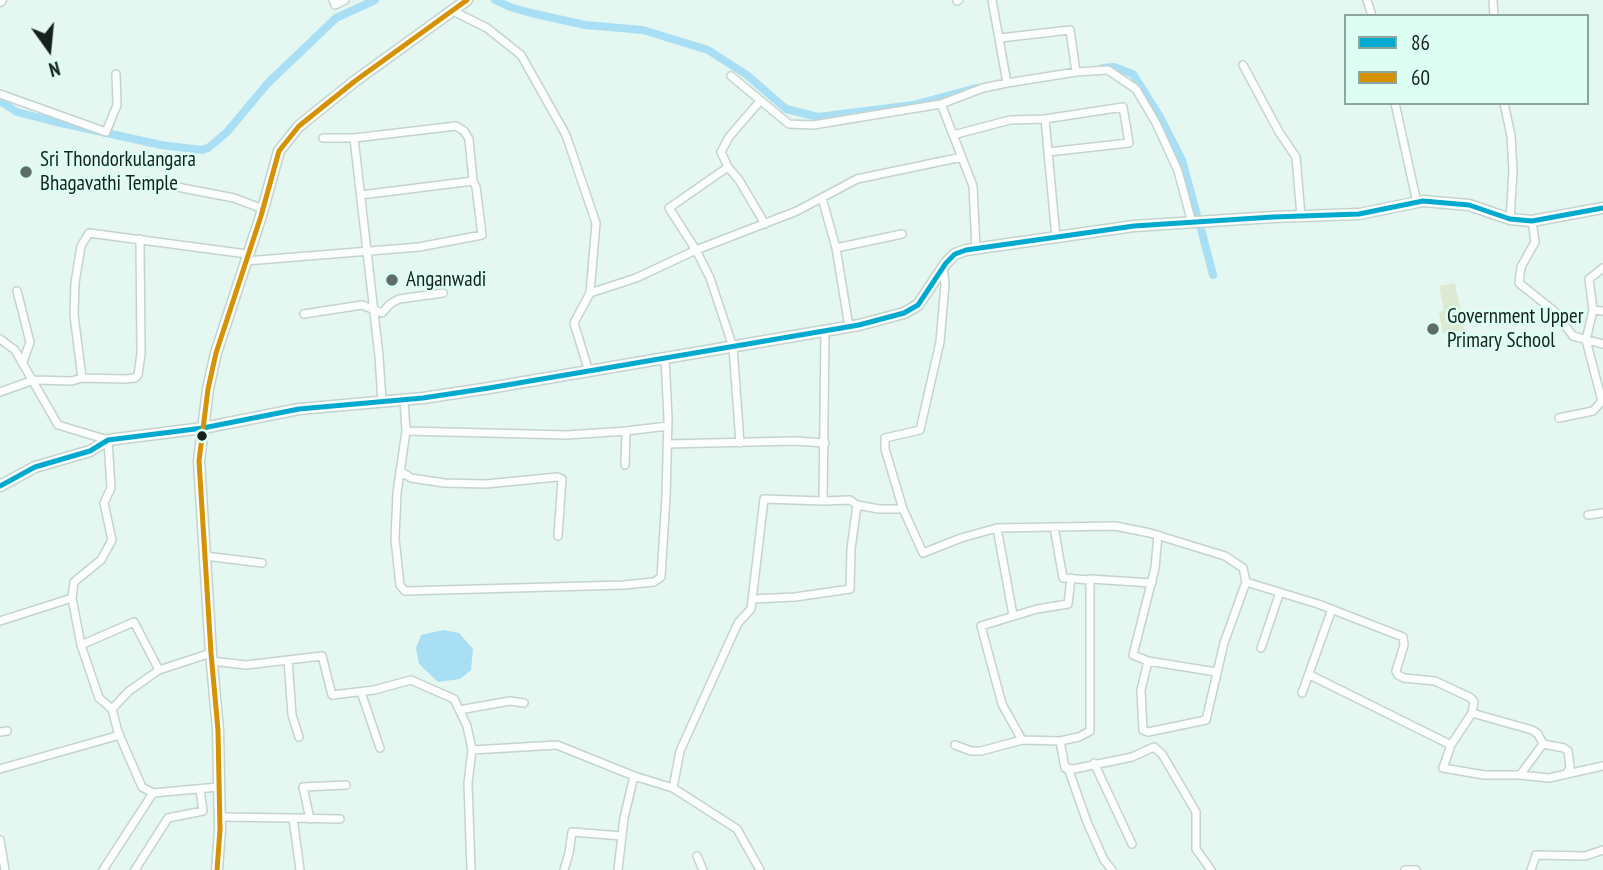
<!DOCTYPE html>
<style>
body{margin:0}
#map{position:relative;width:1603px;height:870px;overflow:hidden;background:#e5f7f1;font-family:"PT Sans Narrow",sans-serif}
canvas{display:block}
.legend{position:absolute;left:1344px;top:14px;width:245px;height:91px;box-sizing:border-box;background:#ddfff3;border:2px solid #8da69d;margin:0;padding:9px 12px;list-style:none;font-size:21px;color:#15211d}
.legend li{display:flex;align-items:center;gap:14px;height:35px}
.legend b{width:35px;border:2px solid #8da69d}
.north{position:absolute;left:14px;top:14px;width:70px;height:70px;-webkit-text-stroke:5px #ddfff3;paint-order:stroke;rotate:165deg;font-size:19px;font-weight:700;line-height:28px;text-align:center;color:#15211d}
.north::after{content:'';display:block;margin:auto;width:24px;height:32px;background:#15211d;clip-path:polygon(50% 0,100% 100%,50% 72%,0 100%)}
</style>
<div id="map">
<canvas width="1603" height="870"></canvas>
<ul class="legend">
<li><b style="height:9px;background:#00a9ce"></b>86</li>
<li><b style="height:9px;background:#d59204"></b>60</li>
</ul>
<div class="north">N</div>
</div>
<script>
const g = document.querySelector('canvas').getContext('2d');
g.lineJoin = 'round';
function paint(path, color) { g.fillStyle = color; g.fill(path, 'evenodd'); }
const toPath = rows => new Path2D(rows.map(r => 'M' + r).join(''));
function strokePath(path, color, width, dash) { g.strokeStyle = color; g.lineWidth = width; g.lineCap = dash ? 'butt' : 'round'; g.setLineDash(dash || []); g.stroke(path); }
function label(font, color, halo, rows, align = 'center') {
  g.font = font + ' "PT Sans Narrow",sans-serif'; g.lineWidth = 5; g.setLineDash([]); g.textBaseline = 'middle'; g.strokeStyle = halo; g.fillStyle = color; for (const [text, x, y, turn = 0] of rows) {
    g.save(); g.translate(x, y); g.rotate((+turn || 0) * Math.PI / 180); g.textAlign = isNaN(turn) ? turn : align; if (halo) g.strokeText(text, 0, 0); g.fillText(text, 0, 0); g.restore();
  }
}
const green = toPath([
 [1455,283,1464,330,1443,334,1439,312,1444,310,1439,286]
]);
const water = toPath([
 [443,630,459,633,473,649,471,670,460,679,438,682,419,664,416,648,421,635]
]);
const canal = toPath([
 [495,0,510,7,531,13,585,25,643,30,708,50,747,75,786,109,818,117,913,105,976,88],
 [1103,68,1114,67,1133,74,1160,117,1182,160,1197,215],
 [0,101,17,112,52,121,161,145,202,150,208,148,227,132,268,83,336,18,375,0],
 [1201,229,1213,275]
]);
const street = toPath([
 [333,0,335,5,345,0],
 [992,0,1007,83],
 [1367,0,1372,16],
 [1493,0,1494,16],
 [957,1,959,0],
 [453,11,487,28,521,55,566,135,596,223,590,293,574,323,589,372],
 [1000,38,1070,30,1076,72],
 [1243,65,1279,132,1296,157,1301,216],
 [731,76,789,124,813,125,941,104,983,88,1007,83,1076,72,1108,70,1136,89,1156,123,1178,171,1192,223],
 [0,94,106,132,117,105,116,74],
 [760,101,729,137,721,152,728,167,739,180,765,224],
 [1395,103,1417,203],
 [1504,103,1511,136,1513,171,1510,219],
 [941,104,973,186,976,249],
 [953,135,1010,120,1045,119],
 [354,138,379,356,382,401],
 [1048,152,1129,143,1123,107,1045,119,1048,152,1056,237],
 [728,167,669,208,696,250,710,278,733,347,740,443],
 [146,181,234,198,263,209],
 [361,195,473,181],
 [822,198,836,248,849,327],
 [1532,221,1535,242,1521,267,1519,283,1554,311,1573,336,1603,344],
 [836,248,902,234],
 [246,261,419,247,482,235,476,187,473,181,469,139,464,131,456,126,354,138,323,138],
 [17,291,30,342,23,362],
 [590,293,636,278,696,250,797,211,857,179,962,157],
 [1593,310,1589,279,1603,268],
 [304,314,362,305,382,313,390,304,399,299,443,293],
 [0,339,15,350,58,425,108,440,111,488,104,503,112,540,101,560,74,582,72,598,81,645,99,698,112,709,118,732,142,787,153,793,103,870],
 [82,378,74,315,75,283,81,246,89,233,247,254],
 [0,392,34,380,72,381,82,378,125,379,135,378,138,375,141,354,140,239],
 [404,399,406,431,397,493,395,539,400,585,405,591,624,585,654,582,661,577,666,497,668,418,665,358],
 [1559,418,1593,411,1602,401,1586,340,1593,310,1603,311],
 [406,431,567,435,626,431],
 [667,444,795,441,825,443],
 [625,465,626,431,668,426],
 [400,471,411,478,444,483,486,484,557,477,562,479,558,536],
 [823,501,850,500,857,505,879,509,903,509,923,553,961,538,997,528,1115,526,1150,533,1225,556,1243,568,1246,582,1318,604,1403,637,1404,645,1396,671,1398,675,1404,678,1435,681,1471,698,1474,702,1472,713],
 [903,509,885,449,885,438,920,430,940,342,945,284,943,267],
 [1588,515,1603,513],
 [1054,527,1063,578,1090,580],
 [997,528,1013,615],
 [1158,535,1155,568,1133,655,1148,661,1141,690,1143,730,1148,732,1206,720,1224,643,1246,582],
 [205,556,262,563],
 [1071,578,1068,604,1037,609,981,626,1002,704,1022,740,1060,741,1079,737,1090,731,1090,579,1152,583],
 [752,599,795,597,850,589,851,549,857,505],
 [0,621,72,598],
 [81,645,134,622,159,670],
 [1261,648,1280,592],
 [288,660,292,715,299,737],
 [211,661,246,665,322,656,332,695,374,690,411,680,454,699,467,726,472,750,557,745,634,776,673,788,680,751,738,623,751,609,764,499,823,501,825,331],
 [1148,661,1216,672],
 [1310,675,1451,745,1472,713,1532,730,1538,734,1543,744,1564,748,1568,751,1570,767,1567,774],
 [361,692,380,748],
 [1302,693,1332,609],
 [112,709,129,691,159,670,211,653],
 [459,710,510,701,524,703],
 [0,732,7,731],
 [1060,741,1065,768,1074,769,1132,757,1154,747,1162,754,1196,812,1196,849,1211,870],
 [1543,744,1520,775,1549,778,1603,766],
 [955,745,971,751,981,751,1022,740],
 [1451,745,1443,768,1484,775,1520,775],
 [1094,763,1132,844],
 [1068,768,1087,822,1104,860,1112,870],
 [0,769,120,735],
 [673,788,737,829,760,870],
 [153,793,218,787],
 [219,817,293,818,300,870],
 [293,818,340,819],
 [310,819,303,787,346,785],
 [0,840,5,870],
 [697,856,703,870],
 [135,870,168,818,203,811,200,789],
 [471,870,468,783,472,750],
 [564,870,569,853,572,832,622,836],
 [618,870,624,818,634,776],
 [1405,870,1416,870],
 [1531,870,1536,855,1585,856,1603,850]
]);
const secondary = toPath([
 [0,1,1,0],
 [0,486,35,467,90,451,108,440,203,428,299,409,423,398,489,388,859,325,904,313,918,305,946,263,955,254,966,250,1134,226,1273,217,1359,214,1423,201,1469,205,1510,219,1532,221,1603,208],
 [217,870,220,830,218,730,211,653,199,461,208,389,216,353,261,216,279,151,299,126,355,81,467,0]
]);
const bus1 = toPath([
 [0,486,35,467,90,451,108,440,203,428,299,409,423,398,489,388,859,325,904,313,918,305,946,263,955,254,966,250,1134,226,1273,217,1359,214,1423,201,1469,205,1510,219,1532,221,1603,208]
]);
const bus2 = toPath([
 [217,870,220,830,218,730,211,653,199,461,208,389,216,353,261,216,279,151,299,126,355,81,467,0]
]);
const markers = [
 [26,172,7,"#5e6c67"],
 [392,280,7,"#5e6c67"],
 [1433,329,7,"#5e6c67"],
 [202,436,6,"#15211d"]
];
const poiNames = [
 ["Sri Thondorkulangara",40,160],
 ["Bhagavathi Temple",40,184],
 ["Anganwadi",406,280],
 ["Government Upper",1447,317],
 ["Primary School",1447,341]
];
paint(green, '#dde9d2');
paint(water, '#a9dff4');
strokePath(canal, '#a9dff4', 8);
strokePath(street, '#c5d3cf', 10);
strokePath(secondary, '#c5d3cf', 13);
strokePath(street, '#fbfefd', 7);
strokePath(secondary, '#fbfefd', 10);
strokePath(bus1, '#00a9ce', 5);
strokePath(bus2, '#d59204', 5);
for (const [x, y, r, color] of markers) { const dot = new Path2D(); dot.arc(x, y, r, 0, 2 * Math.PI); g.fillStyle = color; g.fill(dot); strokePath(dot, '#ddfff3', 2.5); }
label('21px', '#15211d', '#ddfff3', poiNames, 'left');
</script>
